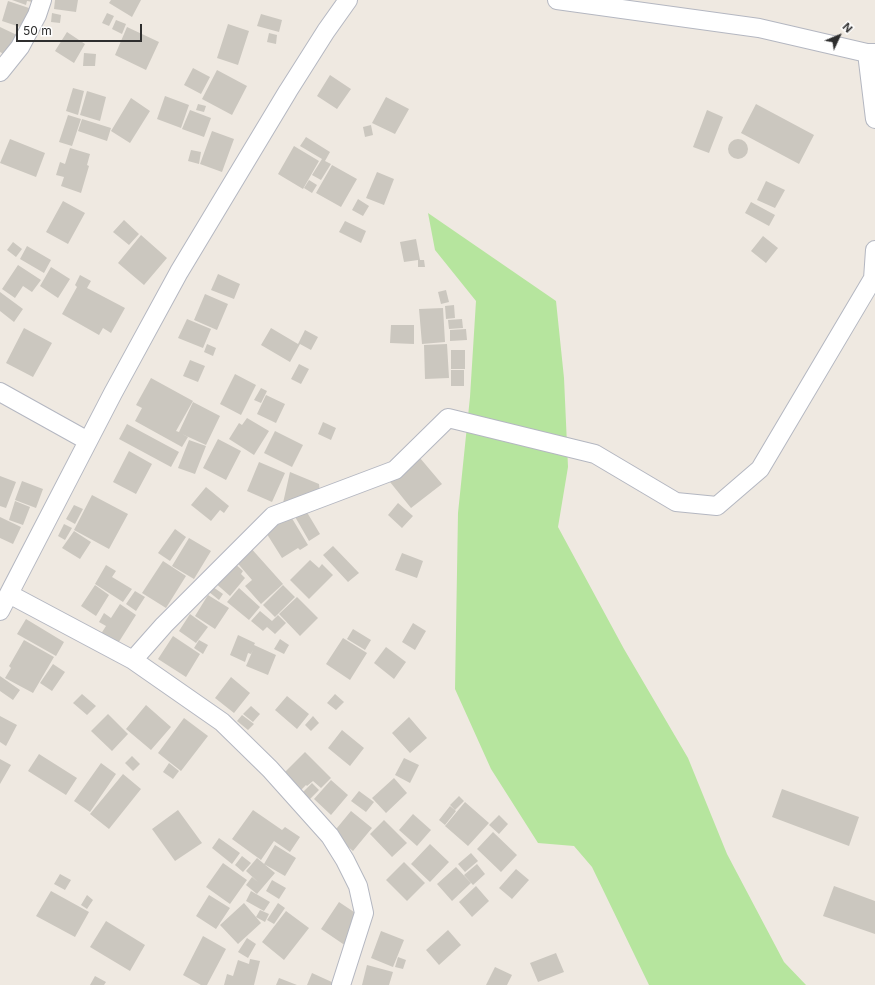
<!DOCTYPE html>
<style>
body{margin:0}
#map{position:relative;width:875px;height:985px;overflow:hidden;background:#efe9e1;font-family:Inter,sans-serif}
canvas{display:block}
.north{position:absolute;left:819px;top:16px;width:40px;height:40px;-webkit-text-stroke:3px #fff;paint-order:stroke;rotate:46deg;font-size:11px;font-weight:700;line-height:16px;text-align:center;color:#2e2e2e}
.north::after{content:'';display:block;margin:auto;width:14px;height:18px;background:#2e2e2e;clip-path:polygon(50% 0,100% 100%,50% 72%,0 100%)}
.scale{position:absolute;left:16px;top:24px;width:126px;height:18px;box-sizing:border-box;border:2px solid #2e2e2e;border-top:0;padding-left:5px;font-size:12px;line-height:14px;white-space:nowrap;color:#2e2e2e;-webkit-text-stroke:3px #fff;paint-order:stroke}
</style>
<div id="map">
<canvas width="875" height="985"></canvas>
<div class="north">N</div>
<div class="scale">50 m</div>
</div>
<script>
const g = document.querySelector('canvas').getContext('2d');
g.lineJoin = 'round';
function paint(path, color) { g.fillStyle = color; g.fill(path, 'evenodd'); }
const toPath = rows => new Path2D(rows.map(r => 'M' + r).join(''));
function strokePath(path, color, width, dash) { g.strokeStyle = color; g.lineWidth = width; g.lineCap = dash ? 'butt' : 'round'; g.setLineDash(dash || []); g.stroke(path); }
const green = toPath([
 [428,213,556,301,564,378,568,467,558,527,624,649,688,758,727,854,784,962,806,985,649,985,592,867,574,846,538,843,491,769,455,689,458,513,470,397,476,301,435,250]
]);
const building = toPath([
 [12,0,34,0,33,2,27,1,26,5],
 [55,0,78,0,76,12,54,9],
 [111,0,141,0,132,17,109,3],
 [8,1,35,10,29,30,2,21],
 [52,13,61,15,60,23,51,22],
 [107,13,114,16,109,26,102,23],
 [261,14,282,20,279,32,257,26],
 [116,20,126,24,122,34,112,29],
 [228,24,249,31,238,65,217,58],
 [0,27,19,36,10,57,0,52],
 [127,27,159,42,146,70,115,55],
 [67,32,85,44,74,63,55,51],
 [269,33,277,35,276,44,267,42],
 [84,53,96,54,95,66,83,66],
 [193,68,210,77,201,94,184,85],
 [217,70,247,86,232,115,202,99],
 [330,75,351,89,337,109,317,96],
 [73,88,84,91,78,115,66,111],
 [87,91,106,97,100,121,80,115],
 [165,96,189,105,181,128,157,119],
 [386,97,409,109,395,134,372,123],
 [131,98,150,111,130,143,111,131],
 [198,104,206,106,204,112,196,110],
 [756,104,814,135,799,164,741,133],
 [190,110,211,118,204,137,182,129],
 [707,110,723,117,709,153,693,147],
 [68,115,81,119,72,146,59,142],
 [82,119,111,128,107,141,78,131],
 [371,125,373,135,365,137,363,127],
 [212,131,234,139,222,172,200,164],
 [306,137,330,152,325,161,331,164,321,180,312,175,322,159,300,146],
 [10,139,45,153,36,177,0,163],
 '728 149a10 10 0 1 1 20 0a10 10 0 1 1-20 0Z',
 [294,146,319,161,303,189,278,174],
 [70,148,90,154,87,165,89,166,81,193,61,186,64,177,56,175,60,162,65,164],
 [191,150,201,152,199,164,188,161],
 [332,165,357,179,341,207,316,193],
 [377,172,394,179,384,205,366,198],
 [309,180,317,185,312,193,304,188],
 [766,181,785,190,775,208,757,200],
 [358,199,369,206,363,216,352,210],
 [63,201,85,213,68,244,46,232],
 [751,202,775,215,769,226,745,213],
 [124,220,139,234,129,245,113,232],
 [345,221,366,231,361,243,339,232],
 [141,235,167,258,144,285,118,263],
 [763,236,778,248,766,263,751,251],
 [416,239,420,260,424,260,425,267,418,267,418,260,404,262,400,242],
 [13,242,22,249,16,257,7,250],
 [27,246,51,260,44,273,20,259],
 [18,265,41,280,32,292,23,286,15,298,2,289],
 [51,267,70,279,58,298,40,286],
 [218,274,240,284,234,299,211,290],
 [80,275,91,281,87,288,125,308,111,333,103,328,99,335,62,314,77,287,75,285],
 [446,290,449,302,441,304,438,292],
 [0,292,23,309,14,322,0,311],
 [205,294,228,304,217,330,194,320],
 [454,305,455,318,446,319,445,306],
 [443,308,445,342,422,344,419,309],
 [187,319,211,329,203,348,178,338],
 [462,319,463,328,449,329,448,320],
 [391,325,414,325,414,344,390,343],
 [24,328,52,343,33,377,6,363],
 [271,328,298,344,305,330,318,337,311,350,300,344,290,362,261,345],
 [466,329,467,340,450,341,450,330],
 [207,344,216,348,213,356,204,352],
 [447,344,449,378,425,379,424,345],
 [451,350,465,350,465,369,451,369],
 [190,360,205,366,198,382,183,376],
 [299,364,309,369,301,384,291,379],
 [451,370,464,370,464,386,451,386],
 [235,374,256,385,241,415,220,404],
 [151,378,193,401,176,431,179,432,193,402,220,416,206,445,182,434,188,437,182,447,135,421,142,408,136,405],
 [261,388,267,391,261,403,254,400],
 [266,395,285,404,276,423,257,414],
 [247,418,269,431,254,455,229,439,239,423,242,425],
 [323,422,336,428,331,440,318,434],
 [127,424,179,452,171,467,119,439],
 [275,431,303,445,292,467,264,453],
 [218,439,241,451,226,480,203,468],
 [189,440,206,446,195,474,178,468],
 [129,451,152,464,136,494,113,482],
 [420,458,442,484,411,508,390,482],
 [259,462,285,473,272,502,247,491],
 [290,472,319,484,320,493,283,503],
 [0,476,16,482,6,508,0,506],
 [22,481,43,489,36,508,15,500],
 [206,487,229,506,224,513,220,510,211,521,191,505],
 [92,495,128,514,109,549,74,530],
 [15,501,30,507,23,525,9,520],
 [398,503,413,516,402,528,388,515],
 [74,505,83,509,75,524,66,519],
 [305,509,320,534,309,541,294,515],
 [290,515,308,545,300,550,298,548,282,558,265,531],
 [0,517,21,527,13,544,0,538],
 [64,524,72,528,65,540,58,536],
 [175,529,186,537,170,561,158,553],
 [74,531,91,542,80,559,62,548],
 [189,538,211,551,194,579,172,566],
 [249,546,283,584,261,604,245,586,252,580,234,559],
 [333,546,359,573,348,582,323,555],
 [402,553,423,561,417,578,395,570],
 [231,560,243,571,241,574,245,578,230,596,213,581],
 [310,560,319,568,322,564,333,575,309,599,290,580],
 [163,561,186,576,166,608,142,593],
 [106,565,116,571,112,577,132,589,123,602,95,584],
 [95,585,109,595,96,616,81,606],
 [283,585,295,597,275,617,263,605],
 [213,587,223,594,219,600,209,592],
 [239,588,260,607,249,620,227,602],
 [135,591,145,597,136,611,126,604],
 [208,595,229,608,215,629,195,616],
 [297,597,318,618,300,636,279,614],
 [120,604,136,615,115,648,99,637,106,626,99,622,104,613,111,618],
 [260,611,272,621,278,615,286,623,275,634,267,627,263,631,251,621],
 [190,614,208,627,196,643,179,631],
 [26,619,64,642,56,656,17,634],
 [413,623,426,631,415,650,402,642],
 [353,629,371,640,365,650,347,639],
 [238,635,255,643,254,645,276,655,268,675,246,666,253,650,251,654,248,653,245,662,230,655],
 [173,636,200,654,186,677,158,659],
 [343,638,367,653,350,680,326,664],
 [280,639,289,645,284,654,274,649],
 [24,640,54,657,33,693,5,678,11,668,9,666],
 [199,640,208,645,203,654,194,648],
 [386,647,406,662,394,679,374,663],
 [53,664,65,672,52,691,40,683],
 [0,676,20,690,13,700,0,691],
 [231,677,250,693,234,713,215,698],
 [82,694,96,706,87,715,73,703],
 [335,694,344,702,336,710,327,703],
 [287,696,309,714,297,729,275,710],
 [146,705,171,727,151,750,126,729],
 [251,706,260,714,253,722,243,714],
 [108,714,128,734,112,751,91,731],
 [242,715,254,724,248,730,237,721],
 [0,716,17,725,6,746,0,742],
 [313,716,319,723,311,731,305,725],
 [409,717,427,738,410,753,392,733],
 [184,718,208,736,181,771,158,753],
 [342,730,364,748,350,766,328,748],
 [305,752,331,778,321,788,313,781,307,786,306,785,300,791,283,774],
 [39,754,77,778,66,795,28,771],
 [132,756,140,764,133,771,125,763],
 [404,758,419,765,410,783,395,775],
 [0,759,11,765,0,784],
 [101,763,116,774,90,812,74,801],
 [169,763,179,771,173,779,163,772],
 [123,774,141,789,109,829,90,814],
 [394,778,407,793,386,813,372,798],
 [331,780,348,795,331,815,314,799],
 [312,783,319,790,305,804,298,797],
 [782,789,859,817,849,846,772,817],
 [359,791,374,802,366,812,351,801],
 [459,796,464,801,455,810,450,805],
 [465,802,489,823,468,846,445,826],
 [450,806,456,811,445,825,439,820],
 [178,810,202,843,175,861,152,829],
 [253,810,282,830,285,827,300,837,290,852,274,841,261,860,232,839],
 [351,811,372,828,353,851,332,834],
 [413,814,431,830,417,846,399,830],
 [499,815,508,824,499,834,489,825],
 [384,820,407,843,392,857,370,834],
 [493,832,517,855,501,872,477,849],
 [219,838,240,853,232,864,212,848],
 [430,844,449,862,430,882,411,864],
 [275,845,296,858,285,876,264,864],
 [471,853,478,861,465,872,458,864],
 [242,856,251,863,243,872,235,865],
 [257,858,275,873,257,894,246,885,252,877,258,882,246,871],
 [404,862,425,883,407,901,386,880],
 [223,863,247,880,230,904,206,887],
 [477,864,485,874,473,885,464,875],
 [456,867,471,883,452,901,437,884],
 [516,869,529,880,512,899,499,888],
 [60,874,71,880,65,890,54,884],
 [272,880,286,888,279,899,266,891],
 [476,886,489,901,472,917,459,902],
 [834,886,875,901,875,934,823,916],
 [51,891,89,912,75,937,36,916],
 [251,891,270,902,264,911,246,901],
 [87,895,93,900,87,909,81,905],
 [209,895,230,908,216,929,196,916],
 [339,902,357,914,346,946,321,929],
 [244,903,261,923,238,944,220,925],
 [278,903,285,908,274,924,267,920],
 [260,910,269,914,265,922,256,917],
 [286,911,309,928,284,960,262,942],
 [106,921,145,945,130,971,90,947],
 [448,930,461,945,439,965,426,950],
 [381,931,404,940,393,967,371,958],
 [203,936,226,949,207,985,201,985,183,975],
 [247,938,256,944,248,958,238,952],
 [556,953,564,972,538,982,530,963],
 [398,957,406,960,403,969,395,967],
 [250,959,260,961,254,985,224,985,227,974,233,976,238,960,249,964],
 [367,965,393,972,389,985,362,985],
 [495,967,512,975,507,985,486,985],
 [312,973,334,983,333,985,307,985],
 [95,976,106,982,104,985,90,985],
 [279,978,297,985,276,985]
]);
const street = toPath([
 [557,0,759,28,867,53,875,53],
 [867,53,875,119],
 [0,72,20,47,37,15,42,0],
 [875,250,873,279,875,281],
 [0,392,88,441],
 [9,594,133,660,222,722,270,769,330,836,345,860,358,886,364,913,341,985],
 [0,611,113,393,179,272,288,91,326,31,348,0],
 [133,660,164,625,273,516,395,470,448,418,595,454,676,502,717,506,760,469,875,275]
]);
paint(green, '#b6e59e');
paint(building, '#cbc7bf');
strokePath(street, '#b4b7c1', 20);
strokePath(street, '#fff', 18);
</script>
